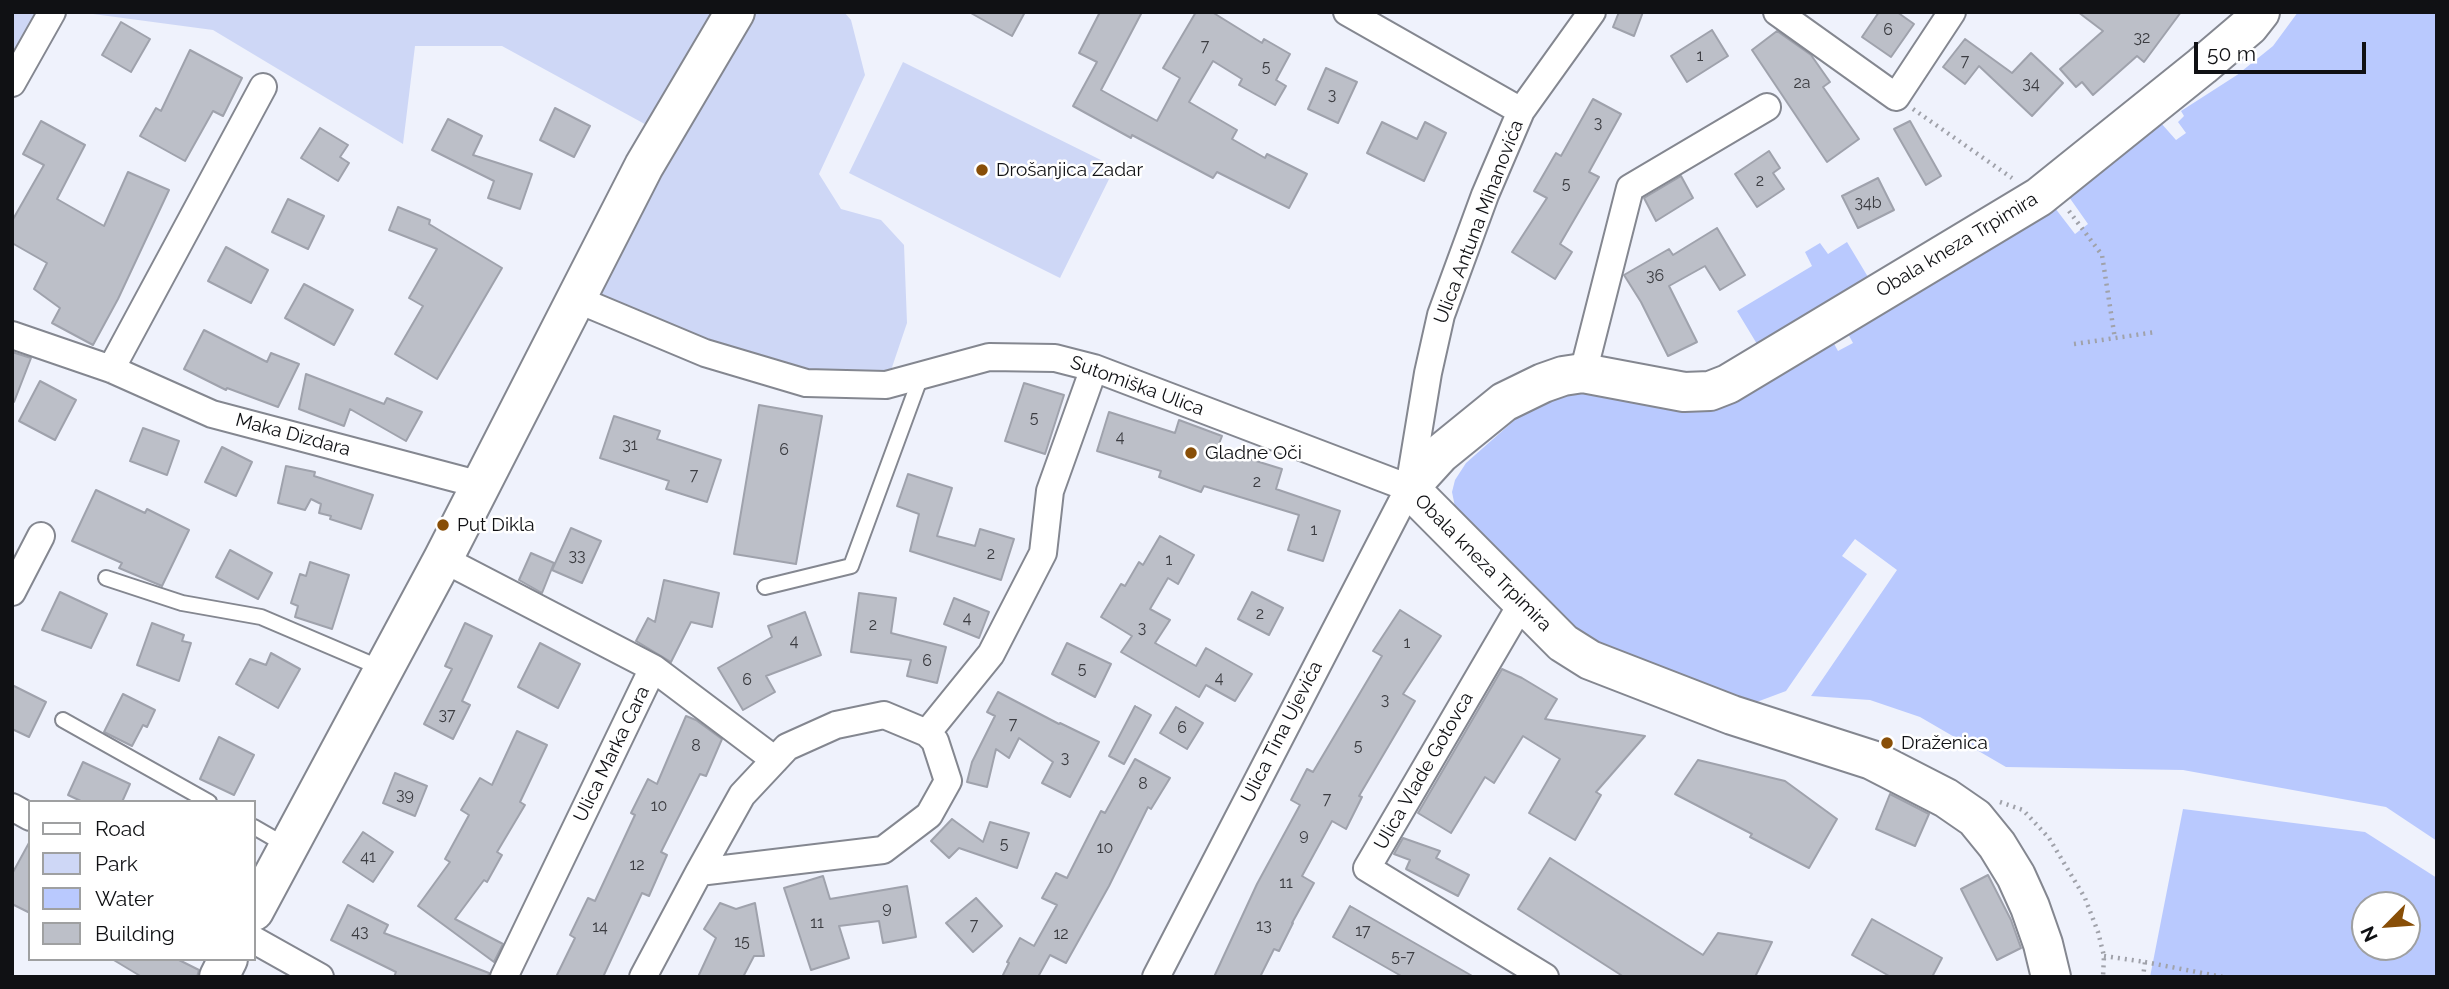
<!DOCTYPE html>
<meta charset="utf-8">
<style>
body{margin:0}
#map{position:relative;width:2449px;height:989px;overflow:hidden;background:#eff2fc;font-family:Raleway,sans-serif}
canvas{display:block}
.frame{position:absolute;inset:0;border:14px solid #101114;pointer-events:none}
.legend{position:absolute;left:28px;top:800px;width:228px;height:161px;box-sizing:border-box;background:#fff;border:2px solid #9fa0a1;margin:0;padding:9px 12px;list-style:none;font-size:21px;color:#101114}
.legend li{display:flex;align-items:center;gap:14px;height:35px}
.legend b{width:35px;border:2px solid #9fa0a1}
.north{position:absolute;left:2351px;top:891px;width:70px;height:70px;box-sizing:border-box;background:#fff;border:2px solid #9fa0a1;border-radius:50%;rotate:245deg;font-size:19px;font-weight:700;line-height:28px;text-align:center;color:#101114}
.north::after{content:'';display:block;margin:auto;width:24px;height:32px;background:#884e07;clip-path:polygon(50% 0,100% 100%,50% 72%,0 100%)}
.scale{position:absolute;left:2194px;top:42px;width:172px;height:32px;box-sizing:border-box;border:4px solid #101114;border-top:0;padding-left:9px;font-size:21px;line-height:24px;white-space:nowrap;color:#101114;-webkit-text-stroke:5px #fff;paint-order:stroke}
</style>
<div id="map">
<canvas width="2449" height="989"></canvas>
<div class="frame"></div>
<ul class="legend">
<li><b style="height:9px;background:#fff"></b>Road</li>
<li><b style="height:19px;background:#ced7f6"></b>Park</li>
<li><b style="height:19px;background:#b9c9fe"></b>Water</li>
<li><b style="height:19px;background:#bcbfc8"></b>Building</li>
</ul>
<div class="north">N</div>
<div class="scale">50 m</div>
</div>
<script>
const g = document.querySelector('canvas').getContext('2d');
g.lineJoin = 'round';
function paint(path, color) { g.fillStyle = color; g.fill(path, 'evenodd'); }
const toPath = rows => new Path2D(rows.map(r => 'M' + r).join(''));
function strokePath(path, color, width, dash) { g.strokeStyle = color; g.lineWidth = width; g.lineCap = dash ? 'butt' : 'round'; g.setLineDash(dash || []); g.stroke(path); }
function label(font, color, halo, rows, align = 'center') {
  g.font = font + ' Raleway,sans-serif'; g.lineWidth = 5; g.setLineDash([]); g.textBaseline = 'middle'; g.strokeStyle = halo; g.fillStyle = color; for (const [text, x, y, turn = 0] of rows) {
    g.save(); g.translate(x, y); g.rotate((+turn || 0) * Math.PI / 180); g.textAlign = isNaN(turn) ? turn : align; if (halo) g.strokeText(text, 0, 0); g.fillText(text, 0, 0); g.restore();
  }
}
const green = toPath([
 [12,12,55,12,12,83],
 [78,12,844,12,851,20,865,75,819,174,841,209,881,220,904,245,907,323,886,385,806,383,576,299,663,134,502,46,415,46,403,144,213,30],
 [903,62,1115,167,1060,278,849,173]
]);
const water = toPath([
 [2298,12,2437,12,2437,841,2386,807,2183,770,2006,767,1920,717,1870,700,1811,696,1897,570,1855,539,1842,556,1867,574,1786,691,1754,703,1584,642,1462,520,1455,507,1452,492,1455,480,1466,463,1535,402,1573,389,1685,405,1832,340,1838,351,1853,343,1846,330,2055,208,2075,234,2088,224,2069,197,2161,123,2176,140,2186,133,2178,122,2184,116,2181,111,2237,75,2273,46],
 [1847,242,1868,277,1757,344,1737,311,1812,266,1805,252,1820,243,1828,254],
 [2183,809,2365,832,2437,878,2437,977,2150,977],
 [2365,905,2407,905,2407,947,2365,947]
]);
const building = toPath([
 [969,12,1025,12,1012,36,969,12],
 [1100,12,1142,12,1101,90,1157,121,1180,78,1163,68,1196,12,1212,12,1262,43,1264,39,1290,54,1276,80,1286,86,1275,105,1239,85,1242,79,1213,61,1189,102,1237,130,1232,139,1265,158,1267,154,1307,174,1289,208,1217,172,1213,178,1132,135,1131,138,1073,106,1097,62,1079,53,1100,12],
 [1619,12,1643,12,1634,36,1613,27,1619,12],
 [1879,12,1897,12,1914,24,1891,57,1862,37,1879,12],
 [2078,12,2181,12,2144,62,2137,56,2093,95,2082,82,2076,87,2060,69,2103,31,2078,12],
 [121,22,150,39,131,72,102,55,121,22],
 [1712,30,1728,56,1687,82,1671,56,1712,30],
 [1777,31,1811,55,1830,82,1823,87,1859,139,1827,162,1752,50,1777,31],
 [1965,39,2012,73,2031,53,2063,83,2032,116,1979,66,1965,84,1943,67,1965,39],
 [190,50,242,78,223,116,213,111,185,161,140,136,156,108,161,111,190,50],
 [1326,68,1357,82,1338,123,1308,109,1326,68],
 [1593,99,1621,114,1589,172,1599,177,1560,244,1572,252,1555,279,1512,252,1547,198,1534,191,1556,153,1561,156,1593,99],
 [555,108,590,126,574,157,540,140,555,108],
 [448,119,482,136,473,155,532,174,520,209,488,198,494,181,432,150,448,119],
 [41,121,85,145,57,199,104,226,128,172,169,190,118,299,93,345,52,323,60,308,34,289,47,263,12,243,12,221,44,165,23,154,41,121],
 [1910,121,1941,176,1926,185,1894,129,1910,121],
 [1382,122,1417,139,1425,122,1446,133,1424,181,1367,153,1382,122],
 [320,128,348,145,340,157,349,163,338,181,301,158,320,128],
 [1769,151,1780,168,1773,173,1784,189,1757,207,1735,174,1769,151],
 [1681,176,1693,198,1656,221,1644,198,1681,176],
 [1878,178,1894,210,1858,228,1842,196,1878,178],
 [288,199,324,216,308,249,272,232,288,199],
 [398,207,430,220,429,224,502,268,437,379,395,354,423,306,409,298,437,249,389,230,398,207],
 [1717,228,1745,275,1720,290,1705,266,1669,286,1697,342,1668,356,1641,302,1624,275,1669,249,1673,255,1717,228],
 [226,247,268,270,251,303,208,281,226,247],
 [304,284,353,310,334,345,285,318,304,284],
 [204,330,267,362,271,353,299,364,278,407,227,388,226,390,184,369,204,330],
 [12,352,31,358,14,402,12,402,12,352],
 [306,374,384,404,387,398,422,412,406,441,350,409,344,426,299,409,306,374],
 [40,381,76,400,55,440,19,421,40,381],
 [1024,383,1064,395,1045,454,1005,441,1024,383],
 [759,405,822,416,796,564,734,554,759,405],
 [1109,412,1175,433,1179,420,1222,436,1217,449,1282,469,1276,489,1340,511,1323,561,1288,550,1299,515,1204,486,1201,492,1159,477,1161,471,1097,451,1109,412],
 [614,416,660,431,657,439,721,460,707,502,666,489,669,481,600,458,614,416],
 [143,428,179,441,167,475,130,461,143,428],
 [222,447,252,462,236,496,205,482,222,447],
 [286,466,315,472,314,476,373,495,361,529,330,519,331,516,319,513,321,504,311,499,305,510,278,503,286,466],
 [908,474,952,488,937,536,975,546,980,529,1014,539,1001,580,910,551,919,514,897,506,908,474],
 [96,490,145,513,147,509,189,530,162,586,119,568,122,563,72,541,96,490],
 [571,528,601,541,582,583,552,570,571,528],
 [1160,536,1194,555,1178,584,1168,578,1150,609,1170,620,1155,643,1196,666,1206,648,1252,674,1235,701,1206,685,1199,697,1121,652,1132,636,1101,617,1121,584,1125,586,1139,562,1143,565,1160,536],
 [230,550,272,573,258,599,216,577,230,550],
 [531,553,554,563,542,593,519,580,531,553],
 [310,562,349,575,332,629,295,617,298,606,291,603,300,574,306,576,310,562],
 [664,580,719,593,712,627,691,622,671,662,636,641,648,618,655,622,664,580],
 [60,592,107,614,91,648,42,630,60,592],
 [1252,592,1283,608,1269,635,1238,619,1252,592],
 [859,593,896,598,891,633,946,647,937,683,907,676,911,660,851,652,859,593],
 [954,598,989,612,979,638,944,624,954,598],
 [1400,610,1441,636,1403,694,1415,701,1359,796,1362,797,1346,829,1332,821,1302,876,1314,883,1292,923,1293,923,1279,951,1274,949,1260,977,1214,977,1257,884,1300,805,1291,800,1307,769,1313,772,1382,656,1373,651,1400,610],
 [805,612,821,655,766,676,775,692,743,710,718,668,772,637,768,626,805,612],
 [152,623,184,635,182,641,191,643,179,681,137,665,152,623],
 [465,623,492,636,462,701,470,705,453,739,424,724,452,669,445,666,465,623],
 [540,643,580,664,558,708,518,687,540,643],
 [1067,643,1111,664,1095,697,1052,674,1067,643],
 [271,653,300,669,278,708,236,684,250,659,266,665,271,653],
 [1502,669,1522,678,1557,699,1545,719,1645,736,1596,792,1601,795,1575,840,1529,813,1560,759,1523,736,1494,783,1485,777,1451,833,1418,813,1502,669],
 [12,685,46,702,29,737,12,729,12,685],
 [998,692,1059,724,1060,723,1099,742,1070,797,1042,783,1053,762,1019,738,1009,758,996,749,987,787,967,782,972,762,995,716,987,712,998,692],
 [123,694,155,710,147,727,143,725,132,746,104,732,123,694],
 [1135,706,1151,715,1124,764,1109,756,1135,706],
 [1176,707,1203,723,1187,749,1160,733,1176,707],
 [686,716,696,720,722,739,706,776,700,774,661,852,667,855,649,896,642,893,603,977,556,977,575,938,570,935,588,898,595,901,635,815,631,813,648,779,657,784,686,716],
 [517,731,547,745,520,802,525,805,497,852,502,855,487,882,484,880,455,919,503,944,494,962,418,906,450,862,445,859,469,815,461,810,480,778,492,785,517,731],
 [219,737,254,755,234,795,200,779,219,737],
 [1135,759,1170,778,1151,809,1148,807,1109,886,1066,963,1050,955,1038,977,1002,977,1009,963,1007,962,1020,938,1034,946,1057,905,1042,898,1056,873,1067,878,1101,811,1105,813,1135,759],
 [1698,760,1785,781,1837,819,1809,868,1750,837,1752,834,1675,794,1698,760],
 [83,762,130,784,122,802,83,802,68,795,83,762],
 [395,773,427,786,415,816,383,803,395,773],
 [1890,794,1929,814,1915,846,1876,829,1890,794],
 [952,819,983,842,990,822,1029,833,1017,868,959,848,949,858,931,841,952,819],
 [363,832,393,852,373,882,343,862,363,832],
 [1403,838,1440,851,1436,858,1469,875,1458,896,1406,869,1410,860,1394,854,1403,838],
 [30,841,30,913,12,904,12,874,30,841],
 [1550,858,1703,955,1718,933,1772,942,1755,977,1624,977,1518,909,1550,858],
 [1988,875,2011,920,2021,948,1997,960,1961,889,1988,875],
 [823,876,830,899,907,886,916,937,883,943,879,921,839,926,849,958,811,970,784,888,823,876],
 [976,898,1002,926,973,952,946,923,976,898],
 [720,903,736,909,755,903,764,956,754,956,743,977,698,977,716,938,704,929,720,903],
 [348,905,388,925,384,933,489,973,488,977,394,977,396,972,331,940,348,905],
 [1350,906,1474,977,1403,977,1333,937,1350,906],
 [1872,919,1942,958,1932,977,1891,977,1852,955,1872,919],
 [112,959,177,959,199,970,197,977,142,977,112,959]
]);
const path = toPath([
 [1913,109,2012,178],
 [2069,211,2102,255,2115,339],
 [2074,344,2156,332],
 [2000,802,2023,810,2049,838,2085,898,2098,932,2104,956,2103,977],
 [2104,956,2145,962,2143,977],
 [2145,962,2223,977]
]);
const lane = toPath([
 [106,578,182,603,261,617,383,669],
 [765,587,851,566,921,376],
 [63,720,209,802],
 [254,827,287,846]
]);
const street = toPath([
 [1777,12,1896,97,1952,12],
 [12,83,52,12],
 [1521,111,1592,12],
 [576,299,705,353,806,383,886,385,989,357,1055,358,1094,368,1409,488],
 [12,335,111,369,212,414,481,485],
 [111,369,263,87],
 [1583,373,1630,188,1767,107],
 [443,559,653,668,504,977],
 [12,592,41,536],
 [1522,603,1367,868,1545,977],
 [653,668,775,760],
 [927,733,991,654,1043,553,1050,491,1094,368],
 [12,807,30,817],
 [254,940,320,977],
 [643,977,699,872,742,795,787,747,836,725,884,715,927,733,935,741,948,781,929,815,883,850,699,872],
 [1156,977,1409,488,1428,373,1441,315,1485,195,1521,111,1347,12]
]);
const secondary = toPath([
 [254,911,443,559,644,166,735,12],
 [219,977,228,959],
 [2051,977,2043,944,2030,907,2016,876,1997,845,1975,818,1946,798,1872,760,1732,715,1590,660,1563,643,1409,488,1440,454,1504,402,1543,383,1563,376,1583,373,1684,392,1710,391,1728,384,2039,197,2202,66,2249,26,2260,12]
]);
const markers = [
 [982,170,7,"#884e07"],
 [1191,453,7,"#884e07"],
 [443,525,7,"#884e07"],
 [1887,743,7,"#884e07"]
];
const numberNames = [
 ["6",1888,30],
 ["32",2142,38],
 ["7",1205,46],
 ["1",1700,56],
 ["7",1965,61],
 ["5",1266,67],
 ["2a",1802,83],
 ["34",2031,84],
 ["3",1332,95],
 ["3",1598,123],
 ["2",1760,181],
 ["5",1566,184],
 ["34b",1868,203],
 ["36",1655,276],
 ["5",1034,418],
 ["4",1120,437],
 ["31",630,445],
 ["6",784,450],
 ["7",694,475],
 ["2",1257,482],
 ["1",1314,530],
 ["2",991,554],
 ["33",577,556],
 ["1",1169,560],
 ["2",1260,614],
 ["4",967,618],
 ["2",873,625],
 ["3",1142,628],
 ["4",794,641],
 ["1",1407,643],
 ["6",927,661],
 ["5",1082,669],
 ["4",1219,678],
 ["6",747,680],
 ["3",1385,700],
 ["37",447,715],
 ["7",1013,724],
 ["6",1182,728],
 ["8",696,746],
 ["5",1358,746],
 ["3",1065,758],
 ["8",1143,784],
 ["39",405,795],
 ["7",1327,799],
 ["10",659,806],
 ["9",1304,835],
 ["5",1004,844],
 ["10",1105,848],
 ["41",368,857],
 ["12",637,865],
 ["11",1286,883],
 ["9",887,908],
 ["11",817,923],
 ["7",974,925],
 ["13",1264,926],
 ["14",600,927],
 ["17",1363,931],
 ["43",360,932],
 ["12",1061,934],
 ["15",742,942],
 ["5-7",1403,957]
];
const poiNames = [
 ["Drošanjica Zadar",996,170],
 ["Gladne Oči",1205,453],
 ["Put Dikla",457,525],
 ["Draženica",1901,743]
];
const streetNames = [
 ["Ulica Antuna Mihanovića",1479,222,-69],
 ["Obala kneza Trpimira",1957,245,-31],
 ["Sutomiška Ulica",1137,386,20],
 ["Maka Dizdara",293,435,15],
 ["Obala kneza Trpimira",1483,563,45],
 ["Ulica Tina Ujevića",1282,732,-63],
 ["Ulica Marka Cara",612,754,-64],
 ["Ulica Vlade Gotovca",1424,771,-60]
];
paint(green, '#ced7f6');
paint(water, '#b9c9fe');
paint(building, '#bcbfc8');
strokePath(building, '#9fa2ac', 2);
strokePath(lane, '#848790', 18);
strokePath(street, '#848790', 30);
strokePath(secondary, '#848790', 42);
strokePath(path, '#a0a2aa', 4.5, [2, 5]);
strokePath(lane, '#fff', 14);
strokePath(street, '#fff', 26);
strokePath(secondary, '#fff', 38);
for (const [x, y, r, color] of markers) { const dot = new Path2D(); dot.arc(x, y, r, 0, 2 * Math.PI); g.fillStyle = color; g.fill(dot); strokePath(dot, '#fff', 2.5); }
label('16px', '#3b3c41', null, numberNames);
label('19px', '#101114', '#fff', poiNames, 'left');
label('19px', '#101114', '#fff', streetNames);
</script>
